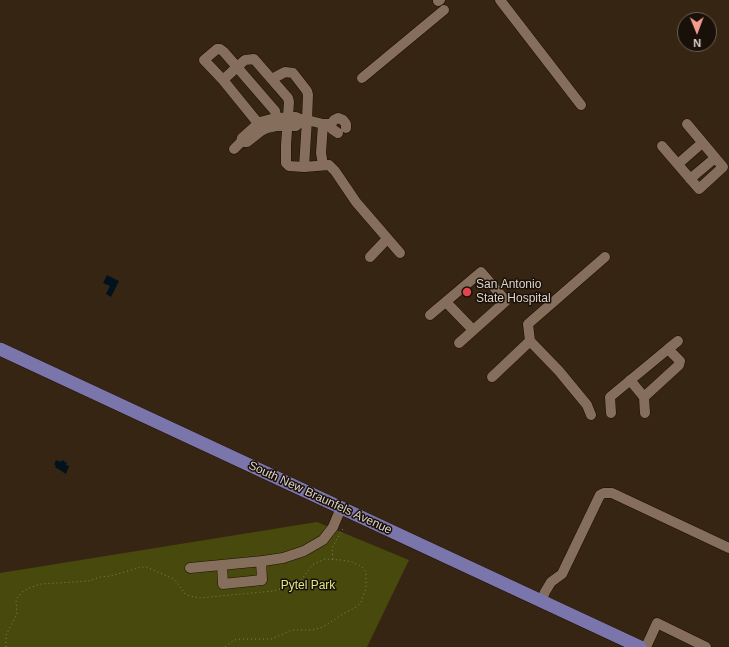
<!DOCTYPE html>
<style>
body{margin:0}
#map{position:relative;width:729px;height:647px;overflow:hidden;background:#372514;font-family:Helvetica,sans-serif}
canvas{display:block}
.north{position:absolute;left:677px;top:12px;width:40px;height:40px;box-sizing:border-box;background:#181009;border:1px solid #685e55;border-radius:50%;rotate:179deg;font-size:11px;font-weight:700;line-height:16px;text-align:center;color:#dfd3c8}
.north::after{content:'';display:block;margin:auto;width:14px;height:18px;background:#f59c91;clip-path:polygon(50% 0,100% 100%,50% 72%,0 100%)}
</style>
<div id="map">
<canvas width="729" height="647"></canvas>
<div class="north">N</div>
</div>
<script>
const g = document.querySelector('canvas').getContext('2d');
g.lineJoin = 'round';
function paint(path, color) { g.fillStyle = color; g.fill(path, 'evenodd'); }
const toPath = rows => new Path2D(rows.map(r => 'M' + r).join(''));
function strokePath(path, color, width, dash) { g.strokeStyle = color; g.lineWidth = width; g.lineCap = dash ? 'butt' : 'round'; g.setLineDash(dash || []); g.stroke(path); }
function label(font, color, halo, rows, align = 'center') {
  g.font = font + ' Helvetica,sans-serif'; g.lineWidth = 3; g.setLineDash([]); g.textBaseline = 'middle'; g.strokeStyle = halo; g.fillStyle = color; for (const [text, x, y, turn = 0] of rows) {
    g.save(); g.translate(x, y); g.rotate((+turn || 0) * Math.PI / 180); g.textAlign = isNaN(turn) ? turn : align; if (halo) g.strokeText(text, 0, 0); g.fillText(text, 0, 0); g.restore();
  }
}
const green = toPath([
 [317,522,409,560,367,647,0,647,0,573]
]);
const water = toPath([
 [107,275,119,281,111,297,106,294,110,286,103,283],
 [56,460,61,462,62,460,67,463,66,465,69,466,66,474,55,467,56,465,54,465]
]);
const path = toPath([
 [333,559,332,548,344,527],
 [6,647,6,635,17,614,16,600,18,597,22,592,29,588,41,584,89,581,100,577,111,576,141,567,146,567,174,579,186,595,199,598,273,591,291,586,296,584,302,579,312,565,325,559,341,560,352,562,362,567,366,572,366,588,361,602,358,606,343,614,323,627,313,630,292,630,271,639,240,639,234,640,225,647]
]);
const minor = toPath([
 [500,0,581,105],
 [438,1,440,0],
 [362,78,444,10],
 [272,79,285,72,293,73,307,91,308,95,307,120,323,124,331,124],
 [223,80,262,128],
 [323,124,321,153,323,165],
 [278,126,275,111,237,67,224,52,220,49,217,49,204,60,223,80,237,67,245,60,254,59,288,98,289,102,286,145,286,163,289,166,304,167],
 [338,133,332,129,331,124,334,120,338,118,343,120,346,124,346,128],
 [241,142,247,142,261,131,267,128,276,126,296,126,303,120],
 [662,146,699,189,723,167,687,124],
 [234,149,241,142,242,138,260,122,275,118,296,117,303,120,307,120,304,167,329,165,335,171,356,202,400,253],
 [678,164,702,143],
 [690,179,715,158],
 [370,257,387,239],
 [446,302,473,330],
 [430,315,481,272,506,301,459,343],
 [530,341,528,324,605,257],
 [668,349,678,341],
 [492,377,530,341,559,371,587,405,591,415],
 [630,380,644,397],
 [611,413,610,397,668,349,680,361,679,365,644,397,645,413],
 [222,565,223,584,262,580,261,561],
 [190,568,263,561,283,558,304,551,323,540,333,527,341,508],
 [541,602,545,592,551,582,562,574,600,495,604,493,612,493,729,548],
 [646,647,657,623,706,647]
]);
const major = toPath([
 [0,349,640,647]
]);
const markers = [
 [467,292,5,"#e0444e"]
];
const poiNames = [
 ["San Antonio",476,285],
 ["State Hospital",476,299]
];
const streetNames = [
 ["South New Braunfels Avenue",320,498,25]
];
const parkNames = [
 ["Pytel Park",308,586]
];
paint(green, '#47490d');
paint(water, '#01121d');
strokePath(minor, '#1e0d01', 11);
strokePath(major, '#1e0d01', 14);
strokePath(path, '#8a7b6d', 1, [1, 3]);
strokePath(minor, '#856f5c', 10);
strokePath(major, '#7a75ab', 13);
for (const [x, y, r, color] of markers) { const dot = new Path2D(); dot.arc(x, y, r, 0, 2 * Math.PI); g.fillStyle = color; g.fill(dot); strokePath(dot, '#181009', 1.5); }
label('12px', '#dfd3c8', '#181009', poiNames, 'left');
label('12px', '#dfd3c8', '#181009', streetNames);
label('12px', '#e0e586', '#181009', parkNames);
</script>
